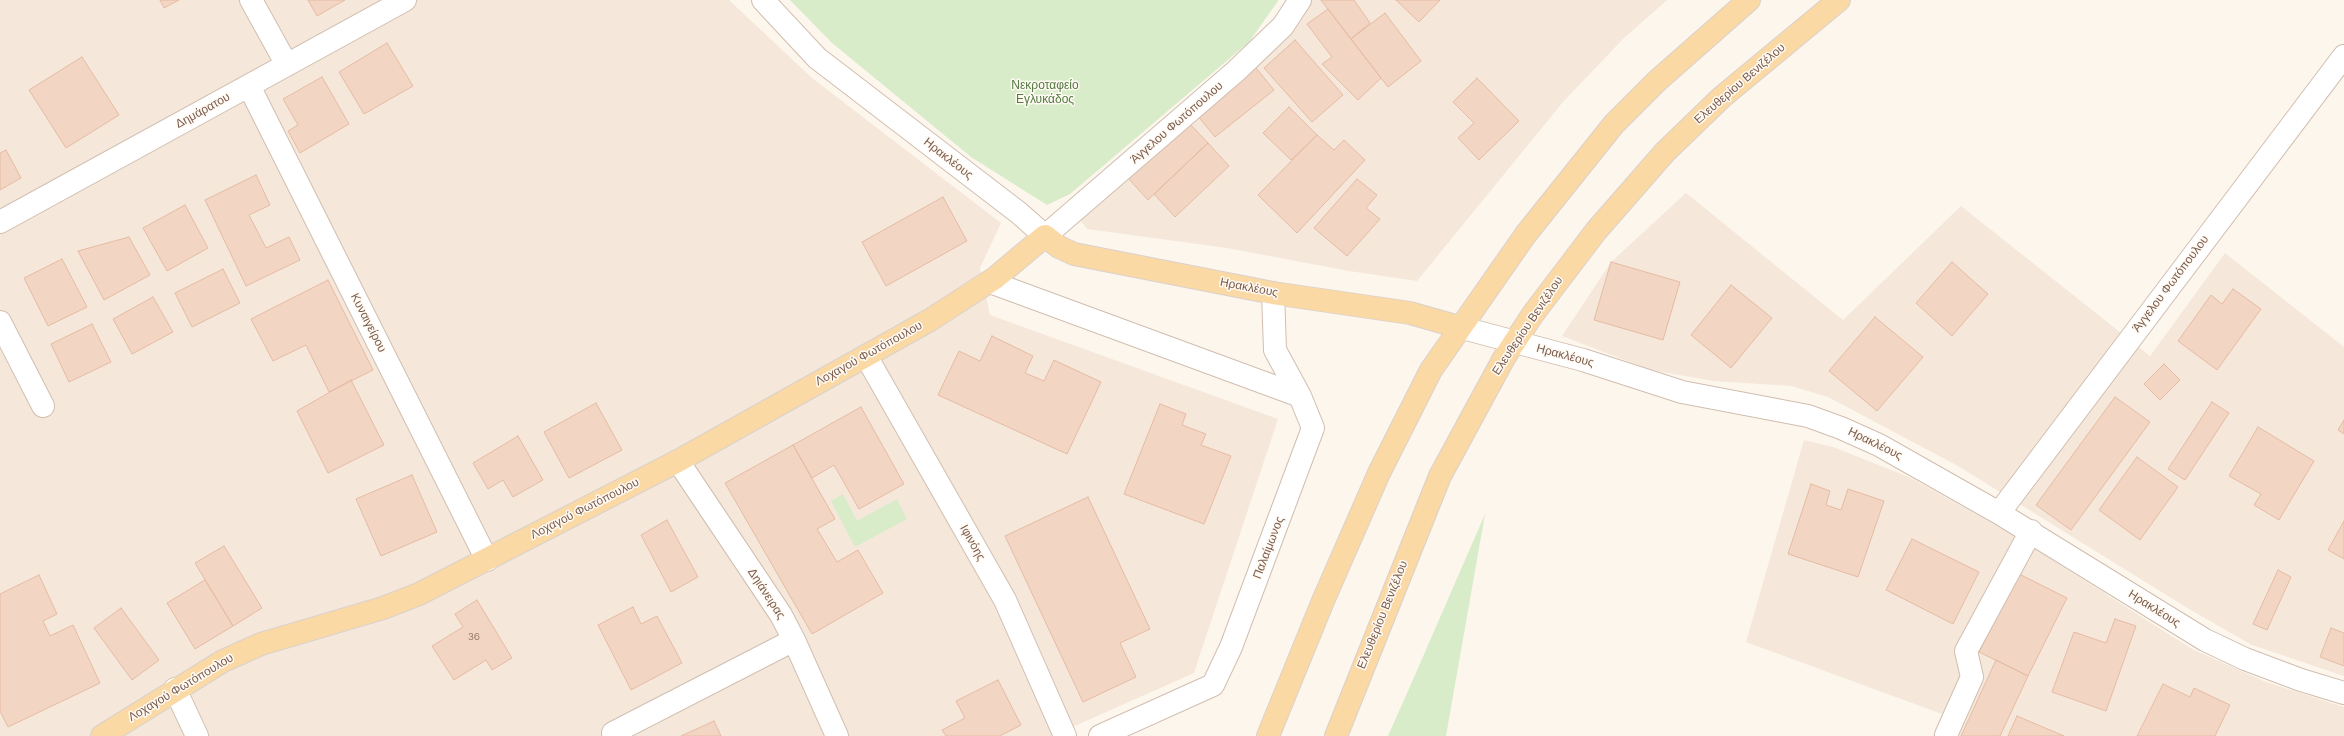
<!DOCTYPE html>
<meta charset="utf-8">
<style>
body{margin:0}
canvas{display:block;background:#fdf6ec}
</style>
<canvas width="2344" height="736"></canvas>
<script>
const g = document.querySelector('canvas').getContext('2d');
g.lineJoin = 'round';
function paint(path, color) { g.fillStyle = color; g.fill(path, 'evenodd'); }
const toPath = rows => new Path2D(rows.map(r => 'M' + r).join(''));
function strokePath(path, color, width, dash) { g.strokeStyle = color; g.lineWidth = width; g.lineCap = dash ? 'butt' : 'round'; g.setLineDash(dash || []); g.stroke(path); }
function label(font, color, halo, rows, align = 'center') {
  g.font = font + ' "DM Sans",sans-serif'; g.lineWidth = 3; g.setLineDash([]); g.textBaseline = 'middle'; g.strokeStyle = halo; g.fillStyle = color; for (const [text, x, y, turn = 0] of rows) {
    g.save(); g.translate(x, y); g.rotate((+turn || 0) * Math.PI / 180); g.textAlign = isNaN(turn) ? turn : align; if (halo) g.strokeText(text, 0, 0); g.fillText(text, 0, 0); g.restore();
  }
}
const residential = toPath([
 [0,0,729,0,812,78,1001,223,980,268,990,315,1278,419,1194,673,1052,736,0,736],
 [1307,0,1667,0,1623,39,1563,102,1417,281,1349,271,1227,248,1087,229,1079,219],
 [1686,193,1843,320,1961,206,2150,356,2225,253,2344,347,2344,676,2252,645,2189,609,1958,466,1828,397,1791,386,1713,381,1651,370,1562,336,1611,262],
 [1804,440,1833,447,1909,477,2013,535,2192,649,2266,682,2344,707,2344,736,1933,736,1942,714,1746,642]
]);
const green = toPath([
 [790,0,1278,0,1278,1,1249,42,1070,194,1047,205,971,157,832,43],
 [843,494,857,521,897,499,907,519,855,547,831,501],
 [1485,514,1446,736,1388,736,1415,675]
]);
const building = toPath([
 [160,0,179,0,164,8,160,0],
 [308,0,345,0,317,16,308,0],
 [1321,0,1354,0,1370,23,1351,39,1321,0],
 [1396,0,1440,0,1419,22,1396,0],
 [1328,9,1381,78,1358,100,1322,64,1332,57,1307,24,1328,9],
 [1385,13,1421,61,1388,87,1351,39,1385,13],
 [1295,40,1343,95,1312,122,1264,68,1295,40],
 [387,43,413,86,364,114,339,72,387,43],
 [82,57,119,115,66,148,29,90,82,57],
 [1256,68,1274,90,1215,137,1197,115,1256,68],
 [322,77,349,124,300,153,288,131,298,125,283,99,322,77],
 [1477,78,1519,121,1479,160,1458,138,1474,123,1453,102,1477,78],
 [1289,107,1317,135,1291,160,1263,133,1289,107],
 [1188,122,1208,143,1148,200,1127,177,1188,122],
 [1317,135,1334,150,1344,140,1365,160,1297,233,1258,195,1317,135],
 [1208,143,1229,166,1175,217,1154,194,1208,143],
 [6,150,21,178,0,190,0,153,6,150],
 [256,175,270,205,249,215,266,248,289,237,300,260,246,286,205,200,256,175],
 [1357,179,1377,195,1366,208,1380,219,1347,256,1314,228,1357,179],
 [943,197,967,241,886,286,862,242,943,197],
 [185,205,208,248,167,271,143,228,185,205],
 [129,237,150,275,104,300,78,251,129,237],
 [62,259,87,307,48,326,24,278,62,259],
 [1611,262,1680,282,1663,340,1594,320,1611,262],
 [1952,262,1988,294,1952,336,1916,303,1952,262],
 [223,269,240,303,192,327,175,293,223,269],
 [328,280,373,370,329,392,306,345,273,361,251,319,328,280],
 [1731,285,1772,318,1731,368,1691,335,1731,285],
 [2233,289,2261,309,2217,370,2178,341,2211,295,2222,304,2233,289],
 [153,297,173,332,132,354,113,319,153,297],
 [1875,317,1923,357,1877,411,1829,371,1875,317],
 [92,324,111,362,69,382,51,344,92,324],
 [992,336,1033,356,1025,373,1044,381,1054,360,1101,382,1067,454,938,395,959,351,980,361,992,336],
 [2164,364,2180,380,2160,400,2144,384,2164,364],
 [351,380,384,445,328,473,297,411,351,380],
 [2115,397,2150,422,2071,530,2036,505,2115,397],
 [2212,402,2229,413,2185,480,2168,469,2212,402],
 [596,403,622,450,569,478,544,432,596,403],
 [1160,404,1186,414,1182,425,1206,434,1201,445,1231,456,1204,524,1124,494,1160,404],
 [861,407,904,484,859,509,834,465,812,478,793,445,861,407],
 [2344,420,2344,434,2338,430,2344,420],
 [2258,427,2314,461,2279,520,2254,505,2261,494,2229,476,2258,427],
 [518,436,543,480,513,497,503,480,488,489,473,463,518,436],
 [793,445,835,519,817,529,837,562,858,550,883,593,812,634,725,483,793,445],
 [2137,457,2178,487,2140,540,2099,510,2137,457],
 [412,475,437,532,381,556,356,499,412,475],
 [1811,484,1830,491,1826,505,1841,510,1848,489,1884,501,1858,577,1788,554,1811,484],
 [1088,497,1150,629,1120,643,1136,677,1083,702,1005,536,1088,497],
 [667,520,698,577,671,592,641,535,667,520],
 [2344,521,2344,559,2328,550,2344,521],
 [1912,539,1979,572,1953,624,1886,590,1912,539],
 [224,546,262,608,233,626,195,563,224,546],
 [2278,570,2291,577,2267,630,2253,624,2278,570],
 [2019,574,2067,598,2028,676,1979,652,2019,574],
 [39,575,57,614,43,621,50,636,73,625,100,683,8,727,0,711,0,594,39,575],
 [205,580,233,626,195,649,167,603,205,580],
 [477,600,512,658,492,670,486,660,454,680,432,646,463,627,455,614,477,600],
 [633,607,641,624,657,616,682,663,631,690,598,625,633,607],
 [121,608,159,660,132,680,94,628,121,608],
 [2115,619,2136,626,2106,711,2052,692,2074,632,2106,643,2115,619],
 [2331,628,2344,633,2344,666,2320,657,2331,628],
 [1996,660,2028,676,2000,736,1961,736,1996,660],
 [998,680,1021,725,1000,736,946,736,942,730,965,718,956,701,998,680],
 [2163,684,2190,697,2194,688,2230,705,2215,736,2137,736,2163,684],
 [2017,716,2064,736,2008,736,2017,716],
 [714,721,721,736,681,736,714,721]
]);
const minor = toPath([
 [251,0,287,65],
 [763,0,817,58,1019,213,1045,236,1236,71,1283,26,1300,0],
 [249,86,487,560],
 [0,222,405,0],
 [990,282,1300,396],
 [0,322,43,406],
 [1459,327,1583,360,1682,392,1808,416,1841,428,1879,445,1999,513,2205,640,2245,659,2301,680,2344,693],
 [866,356,1005,600,1065,736],
 [678,461,781,615,794,640,837,736],
 [1999,513,2344,56],
 [175,689,197,736],
 [1946,735,1972,677,1966,651,2031,531],
 [614,736,613,733,794,640],
 [1100,736,1213,685,1231,647,1313,428,1300,396,1275,350,1273,293]
]);
const major = toPath([
 [102,736,223,661,261,644,383,608,419,594,678,461,930,320,995,278,1045,236,1059,247,1074,254,1273,293,1410,313,1459,327],
 [1268,736,1323,601,1379,473,1431,370,1526,234,1614,124,1657,81,1749,0],
 [1336,736,1440,476,1504,358,1533,314,1596,231,1665,152,1722,97,1839,0]
]);
const numberNames = [
 ["36",474,637]
];
const streetNames = [
 ["Ελευθερίου Βενιζέλου",1740,84,-41],
 ["Δημάρατου",203,111,-29],
 ["Άγγελου Φωτόπουλου",1177,123,-41],
 ["Ηρακλέους",948,159,38],
 ["Άγγελου Φωτόπουλου",2171,284,-53],
 ["Ηρακλέους",1249,288,11],
 ["Κυναιγείρου",368,323,63],
 ["Ελευθερίου Βενιζέλου",1528,326,-56],
 ["Λοχαγού Φωτόπουλου",869,354,-29],
 ["Ηρακλέους",1565,356,15],
 ["Ηρακλέους",1875,444,26],
 ["Λοχαγού Φωτόπουλου",585,509,-27],
 ["Ιφινόης",972,543,61],
 ["Παλαίμωνος",1269,548,-69],
 ["Δηιάνειρας",766,594,57],
 ["Ηρακλέους",2154,609,32],
 ["Ελευθερίου Βενιζέλου",1383,615,-68],
 ["Λοχαγού Φωτόπουλου",181,688,-31]
];
const parkNames = [
 ["Νεκροταφείο",1045,86],
 ["Εγλυκάδος",1045,100]
];
paint(residential, '#f5e8da');
paint(green, '#d8ecc9');
paint(building, '#f3d5c3');
strokePath(building, '#e6bba3', 1);
strokePath(minor, '#d1beb0', 24);
strokePath(major, '#dad1cd', 24);
strokePath(minor, '#fff', 22);
strokePath(major, '#fbd9a5', 22);
label('10px', '#987a6a', null, numberNames);
label('12px', '#7a5c4d', '#fffaf3', streetNames);
label('12px', '#537a41', '#fffaf3', parkNames);
</script>
